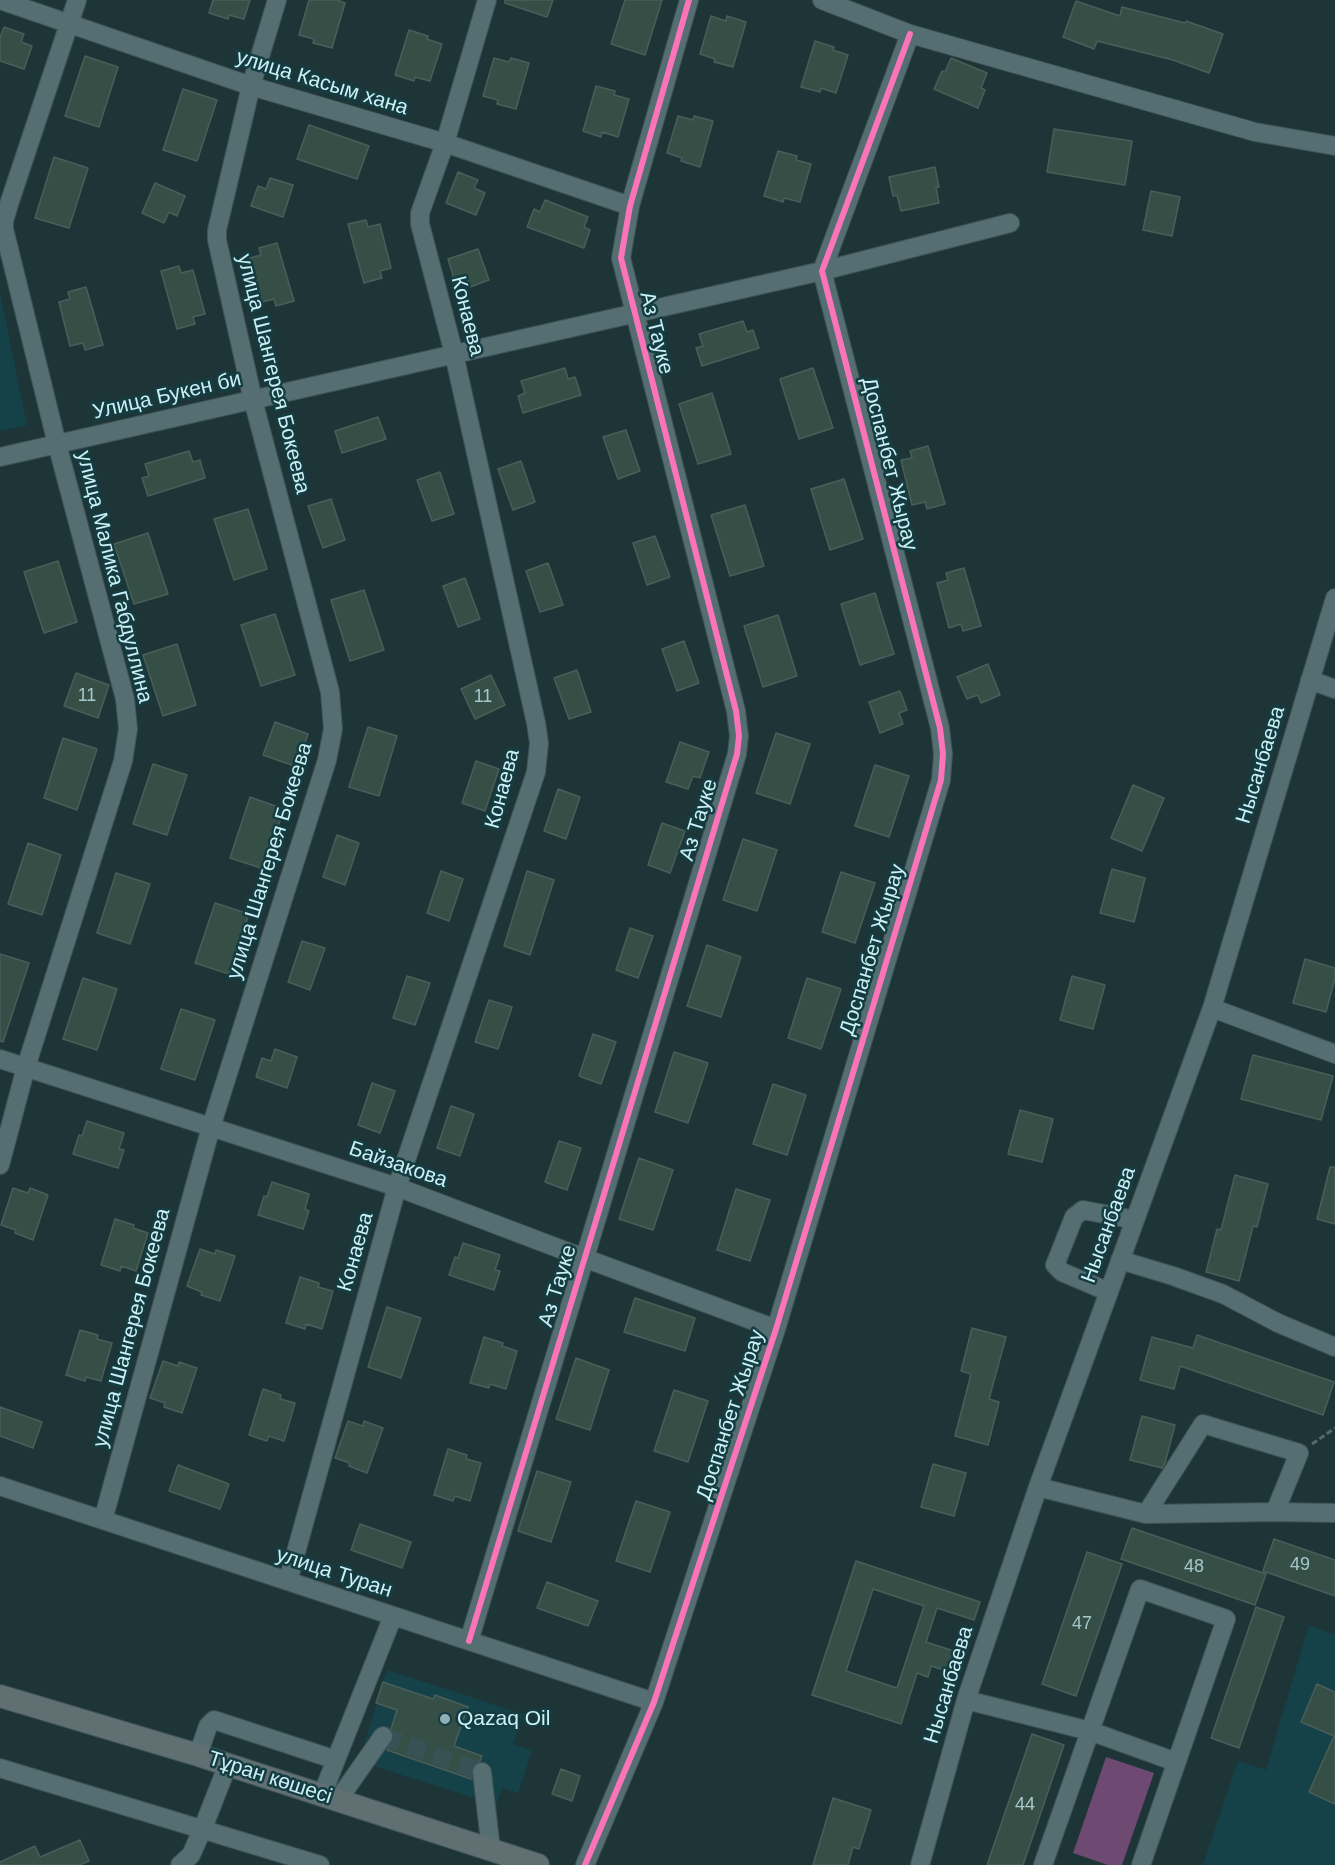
<!DOCTYPE html>
<meta charset="utf-8">
<style>
body{margin:0}
canvas{display:block;background:#1e3538}
</style>
<canvas width="1335" height="1865"></canvas>
<script>
const g = document.querySelector('canvas').getContext('2d');
g.lineJoin = 'round';
function paint(path, color) { g.fillStyle = color; g.fill(path, 'evenodd'); }
const toPath = rows => new Path2D(rows.map(r => 'M' + r).join(''));
function strokePath(path, color, width, dash) { g.strokeStyle = color; g.lineWidth = width; g.lineCap = dash ? 'butt' : 'round'; g.setLineDash(dash || []); g.stroke(path); }
function label(font, color, halo, rows, align = 'center') {
  g.font = font + ' Helvetica,sans-serif'; g.lineWidth = 5; g.setLineDash([]); g.textBaseline = 'middle'; g.strokeStyle = halo; g.fillStyle = color; for (const [text, x, y, turn = 0] of rows) {
    g.save(); g.translate(x, y); g.rotate((+turn || 0) * Math.PI / 180); g.textAlign = isNaN(turn) ? turn : align; if (halo) g.strokeText(text, 0, 0); g.fillText(text, 0, 0); g.restore();
  }
}
const built = toPath([
 [0,292,27,425,0,431],
 [1309,1625,1335,1635,1335,1865,1203,1865,1238,1761,1266,1770],
 [387,1670,523,1714,513,1744,532,1750,518,1793,502,1788,496,1805,359,1761]
]);
const green = toPath([
 [1106,1757,1154,1773,1122,1865,1108,1865,1073,1853]
]);
const building = toPath([
 [213,0,250,0,244,19,229,15,228,19,209,13,213,0],
 [309,0,337,0,345,3,332,48,313,43,314,39,299,35,309,0],
 [505,0,553,0,547,17,505,3,505,0],
 [625,0,662,0,645,55,611,44,625,0],
 [1076,1,1120,16,1122,7,1185,23,1186,21,1223,34,1209,73,1173,60,1097,41,1094,49,1063,37,1076,1],
 [711,16,726,21,727,16,746,22,733,67,714,62,715,59,700,54,711,16],
 [4,27,24,34,21,42,32,46,24,69,0,61,0,38,4,27],
 [409,30,428,36,427,39,442,44,430,81,415,77,414,81,395,75,409,30],
 [815,41,834,47,833,50,848,55,836,93,821,88,820,92,801,87,815,41],
 [85,56,118,67,99,127,65,116,85,56],
 [494,58,509,62,511,58,529,63,516,109,497,104,498,100,483,96,494,58],
 [951,58,987,73,981,88,985,90,978,108,934,89,942,71,945,72,951,58],
 [596,86,615,91,614,95,629,99,618,137,602,132,601,137,583,131,596,86],
 [183,89,217,100,197,161,163,150,183,89],
 [678,116,693,120,694,116,713,121,700,167,681,161,682,158,667,153,678,116],
 [309,125,369,146,357,179,297,159,309,125],
 [1054,129,1132,141,1125,185,1047,172,1054,129],
 [778,151,797,156,796,160,811,164,800,202,784,198,783,202,764,196,778,151],
 [54,157,88,168,69,228,35,218,54,157],
 [935,167,939,187,936,187,939,203,901,211,897,195,893,196,889,177,935,167],
 [458,172,478,180,474,188,485,193,476,215,446,203,458,172],
 [270,178,293,185,283,217,251,206,258,186,266,189,270,178],
 [155,183,185,196,177,216,169,212,164,223,142,213,155,183],
 [1151,191,1180,197,1172,236,1143,230,1151,191],
 [545,200,588,217,584,227,590,230,584,248,527,227,534,209,540,212,545,200],
 [366,220,368,227,380,224,391,268,380,271,382,278,364,283,348,224,366,220],
 [277,243,294,301,276,306,274,299,262,302,250,258,261,255,259,248,277,243],
 [478,249,489,280,470,287,467,279,455,282,448,259,478,249],
 [179,266,181,273,193,270,205,314,193,317,195,324,177,329,161,271,179,266],
 [86,287,103,345,85,350,83,343,70,346,59,302,70,299,68,292,86,287],
 [743,321,747,332,753,330,759,348,702,366,696,348,703,346,699,334,743,321],
 [565,368,568,379,575,377,581,395,523,413,518,396,525,393,521,381,565,368],
 [813,368,833,428,799,439,780,379,813,368],
 [712,393,731,454,698,464,679,404,712,393],
 [378,417,386,439,342,453,335,431,378,417],
 [626,430,640,471,618,479,603,437,626,430],
 [928,446,945,504,927,509,925,502,912,505,901,460,912,458,910,451,928,446],
 [189,451,193,462,200,460,205,478,148,496,142,478,149,476,145,464,189,451],
 [521,461,535,502,513,510,498,469,521,461],
 [440,472,454,514,432,521,417,480,440,472],
 [844,479,863,539,830,550,811,489,844,479],
 [331,499,345,540,323,548,308,506,331,499],
 [745,505,764,566,730,576,711,515,745,505],
 [248,509,267,569,234,580,214,519,248,509],
 [148,533,168,594,134,604,114,544,148,533],
 [655,536,670,577,647,585,633,543,655,536],
 [58,561,77,622,44,633,24,572,58,561],
 [548,563,563,605,540,612,526,571,548,563],
 [964,568,981,626,963,631,961,624,949,628,937,583,948,580,946,573,964,568],
 [465,578,480,619,458,627,443,586,465,578],
 [364,590,384,650,350,661,331,600,364,590],
 [875,593,894,654,860,665,841,604,875,593],
 [275,614,295,675,261,686,241,625,275,614],
 [778,615,797,676,763,687,744,626,778,615],
 [684,641,699,683,677,691,662,649,684,641],
 [177,644,196,705,163,716,143,655,177,644],
 [988,664,1000,695,981,703,978,695,967,699,957,677,988,664],
 [577,670,591,712,569,719,554,678,577,670],
 [76,673,109,685,98,718,64,706,76,673],
 [491,675,505,705,475,719,461,689,491,675],
 [900,691,907,710,899,713,903,724,880,733,869,702,900,691],
 [275,722,308,734,297,767,263,755,275,722],
 [368,727,397,736,379,796,349,787,368,727],
 [776,733,810,744,790,804,756,793,776,733],
 [63,738,97,749,77,810,44,798,63,738],
 [680,742,709,752,700,778,693,776,688,789,666,782,680,742],
 [476,761,499,769,485,811,462,803,476,761],
 [153,764,187,775,167,835,133,824,153,764],
 [875,765,909,776,889,837,855,826,875,765],
 [1133,785,1164,798,1142,851,1111,838,1133,785],
 [558,789,580,797,566,839,544,831,558,789],
 [250,797,284,809,264,869,230,858,250,797],
 [662,823,685,831,670,873,648,865,662,823],
 [337,835,359,843,345,885,323,877,337,835],
 [743,839,777,850,757,911,723,900,743,839],
 [28,843,61,855,42,915,8,904,28,843],
 [1112,869,1145,878,1134,922,1100,913,1112,869],
 [441,871,463,879,449,921,427,913,441,871],
 [527,871,554,880,530,955,504,946,527,871],
 [841,872,875,883,855,943,822,932,841,872],
 [116,873,150,884,130,944,97,933,116,873],
 [215,903,249,914,229,974,195,963,215,903],
 [630,928,653,936,638,978,616,970,630,928],
 [302,941,325,948,310,990,288,982,302,941],
 [707,945,741,957,721,1017,687,1006,707,945],
 [0,954,29,963,3,1042,0,1041,0,954],
 [1305,959,1335,968,1335,978,1326,1012,1293,1003,1305,959],
 [407,976,430,983,415,1025,393,1018,407,976],
 [1072,976,1105,985,1093,1029,1060,1020,1072,976],
 [83,978,117,989,97,1050,63,1039,83,978],
 [807,978,841,989,821,1049,788,1038,807,978],
 [489,1000,512,1007,498,1049,475,1042,489,1000],
 [181,1009,215,1020,195,1080,161,1069,181,1009],
 [593,1034,616,1042,601,1084,579,1076,593,1034],
 [275,1049,297,1057,287,1088,256,1077,262,1058,271,1061,275,1049],
 [674,1052,708,1063,688,1123,655,1112,674,1052],
 [1253,1055,1333,1076,1321,1120,1241,1099,1253,1055],
 [372,1083,395,1091,380,1133,358,1125,372,1083],
 [773,1084,806,1095,787,1155,753,1144,773,1084],
 [451,1106,474,1114,460,1156,437,1148,451,1106],
 [1020,1110,1053,1119,1042,1162,1008,1154,1020,1110],
 [87,1121,124,1133,119,1149,124,1150,118,1168,73,1154,79,1135,82,1136,87,1121],
 [559,1141,581,1148,567,1190,545,1182,559,1141],
 [639,1158,673,1170,653,1230,619,1219,639,1158],
 [1330,1167,1335,1167,1335,1224,1317,1219,1330,1167],
 [1235,1175,1268,1184,1257,1227,1253,1226,1239,1281,1206,1272,1217,1229,1221,1230,1235,1175],
 [272,1182,309,1194,305,1209,309,1211,303,1229,258,1215,264,1196,267,1197,272,1182],
 [13,1188,28,1193,30,1188,48,1195,33,1240,15,1233,16,1230,1,1225,13,1188],
 [736,1189,770,1200,750,1261,717,1250,736,1189],
 [115,1219,134,1225,133,1228,148,1233,136,1271,121,1266,120,1271,101,1265,115,1219],
 [463,1243,500,1255,495,1270,500,1271,494,1290,449,1275,455,1257,458,1258,463,1243],
 [200,1249,215,1254,216,1250,235,1256,220,1301,201,1295,202,1292,187,1286,200,1249],
 [300,1277,319,1283,318,1287,333,1291,322,1329,306,1324,305,1329,286,1323,300,1277],
 [635,1298,695,1318,685,1351,624,1332,635,1298],
 [387,1307,421,1318,401,1378,368,1367,387,1307],
 [972,1328,1006,1337,989,1399,999,1402,988,1445,955,1436,971,1374,961,1371,972,1328],
 [80,1330,98,1335,97,1339,112,1343,101,1381,86,1377,85,1381,66,1375,80,1330],
 [1197,1335,1334,1382,1323,1415,1180,1366,1174,1389,1140,1380,1152,1337,1193,1348,1197,1335],
 [484,1337,503,1343,502,1346,517,1351,506,1389,490,1384,489,1388,470,1383,484,1337],
 [576,1358,609,1370,590,1430,556,1419,576,1358],
 [163,1361,178,1366,179,1362,197,1368,182,1413,164,1407,165,1403,150,1398,163,1361],
 [263,1389,281,1395,280,1399,295,1403,284,1441,269,1436,267,1441,249,1435,263,1389],
 [674,1390,708,1401,688,1462,654,1451,674,1390],
 [0,1407,42,1422,33,1448,0,1436,0,1407],
 [1142,1416,1175,1425,1165,1463,1162,1468,1130,1460,1142,1416],
 [348,1421,363,1426,364,1421,383,1428,367,1473,349,1466,350,1463,335,1458,348,1421],
 [448,1449,467,1455,466,1459,481,1463,470,1501,455,1496,453,1501,434,1495,448,1449],
 [933,1464,966,1473,954,1516,921,1507,933,1464],
 [178,1465,229,1484,220,1509,169,1491,178,1465],
 [537,1471,571,1482,551,1542,518,1531,537,1471],
 [636,1501,670,1512,650,1572,616,1561,636,1501],
 [360,1524,411,1542,402,1568,351,1550,360,1524],
 [1132,1528,1266,1574,1255,1605,1121,1559,1132,1528],
 [1274,1539,1335,1560,1335,1596,1263,1571,1274,1539],
 [1087,1552,1122,1564,1076,1696,1042,1684,1087,1552],
 [856,1561,980,1602,974,1620,937,1608,926,1642,963,1654,956,1674,931,1666,928,1677,917,1673,901,1724,812,1695,856,1561],
 [873,1589,924,1606,897,1688,846,1671,873,1589],
 [547,1582,598,1601,588,1626,537,1608,547,1582],
 [1256,1607,1284,1617,1239,1748,1211,1738,1256,1607],
 [383,1682,433,1699,435,1695,468,1707,454,1746,482,1756,480,1761,472,1767,471,1779,387,1750,394,1738,391,1729,397,1710,376,1703,383,1682],
 [1317,1684,1335,1692,1335,1804,1309,1792,1334,1736,1301,1722,1317,1684],
 [1032,1734,1064,1745,1023,1865,987,1865,1032,1734],
 [561,1769,580,1776,572,1801,552,1794,561,1769],
 [833,1798,871,1810,859,1849,853,1847,848,1865,813,1865,833,1798],
 [80,1840,89,1861,80,1865,0,1865,0,1862,35,1846,40,1857,80,1840]
]);
const minorTunnel = toPath([
 [383,1736,482,1772]
]);
const path = toPath([
 [1312,1444,1335,1428]
]);
const minor = toPath([
 [0,0,251,86,445,143,630,206],
 [822,0,910,34,1255,132,1335,146],
 [0,457,822,271,1010,223],
 [1310,680,1335,689],
 [1212,1008,1335,1054],
 [0,1059,397,1187,584,1258,776,1329],
 [0,1165,26,1067,123,761,128,729,125,699,57,444,4,229,4,221,9,204,77,0],
 [1120,1260,1173,1276,1223,1294,1278,1323,1335,1347],
 [1109,1292,1062,1272,1055,1265,1074,1217,1083,1210,1135,1220],
 [0,1486,654,1702],
 [1038,1487,1146,1514,1275,1512,1335,1513],
 [1146,1514,1203,1424,1299,1453,1275,1512],
 [103,1520,211,1127,327,760,333,729,330,692,253,400,217,240,217,230,251,86,277,0],
 [288,1581,397,1187,536,772,539,743,536,723,454,354,420,224,420,213,445,143,487,0],
 [469,1641,737,754,739,736,736,711,621,258,630,206,689,0],
 [966,1700,1090,1731,1176,1762],
 [198,1755,208,1726,214,1720,336,1760],
 [0,1768,320,1865],
 [482,1772,491,1850],
 [322,1795,393,1616],
 [338,1800,383,1736],
 [180,1865,191,1855,203,1828,228,1764],
 [585,1865,654,1702,776,1329,941,780,943,754,940,728,822,271,910,34],
 [920,1865,966,1700,1038,1487,1212,1008,1335,598],
 [1043,1865,1140,1589,1226,1619,1141,1865]
]);
const major = toPath([
 [0,1696,198,1755,538,1865]
]);
const cycleway = toPath([
 [469,1641,737,754,739,736,736,711,621,258,630,206,689,0],
 [585,1865,654,1702,776,1329,941,780,943,754,940,728,822,271,910,34]
]);
const markers = [
 [445,1719,6,"#8fafb4"]
];
const numberNames = [
 ["11",87,696],
 ["11",483,697],
 ["49",1300,1565],
 ["48",1194,1567],
 ["47",1082,1624],
 ["44",1025,1805]
];
const streetNames = [
 ["улица Касым хана",322,83,17],
 ["Конаева",467,316,76],
 ["Аз Тауке",656,333,76],
 ["улица Шангерея Бокеева",273,374,76],
 ["Улица Букен би",167,396,-13],
 ["Доспанбет Жырау",889,464,76],
 ["улица Малика Габдуллина",114,577,76],
 ["Нысанбаева",1261,765,-73],
 ["Конаева",503,789,-75],
 ["Аз Тауке",699,820,-73],
 ["улица Шангерея Бокеева",270,861,-73],
 ["Доспанбет Жырау",873,950,-73],
 ["Байзакова",398,1165,19],
 ["Нысанбаева",1109,1225,-70],
 ["Конаева",356,1252,-74],
 ["Аз Тауке",558,1286,-73],
 ["улица Шангерея Бокеева",132,1328,-75],
 ["Доспанбет Жырау",731,1415,-72],
 ["улица Туран",334,1573,18],
 ["Нысанбаева",949,1685,-73],
 ["Тұран көшесі",270,1778,18]
];
const poiNames = [
 ["Qazaq Oil",457,1719]
];
paint(built, '#154248');
paint(green, '#6e4971');
paint(building, '#354f47');
strokePath(building, '#4a5e59', 1.5);
strokePath(minorTunnel, '#385154', 18, [18, 9]);
strokePath(minor, '#405356', 20);
strokePath(major, '#405356', 24);
strokePath(path, '#54696d', 3, [6, 3]);
strokePath(minor, '#546e72', 18);
strokePath(major, '#607072', 22);
strokePath(cycleway, '#fb73b8', 6);
for (const [x, y, r, color] of markers) { const dot = new Path2D(); dot.arc(x, y, r, 0, 2 * Math.PI); g.fillStyle = color; g.fill(dot); strokePath(dot, '#143d42', 2); }
label('18px', '#a6c8ca', null, numberNames);
label('21px', '#ccf0f6', '#143d42', streetNames);
label('21px', '#ccf0f6', '#143d42', poiNames, 'left');
</script>
